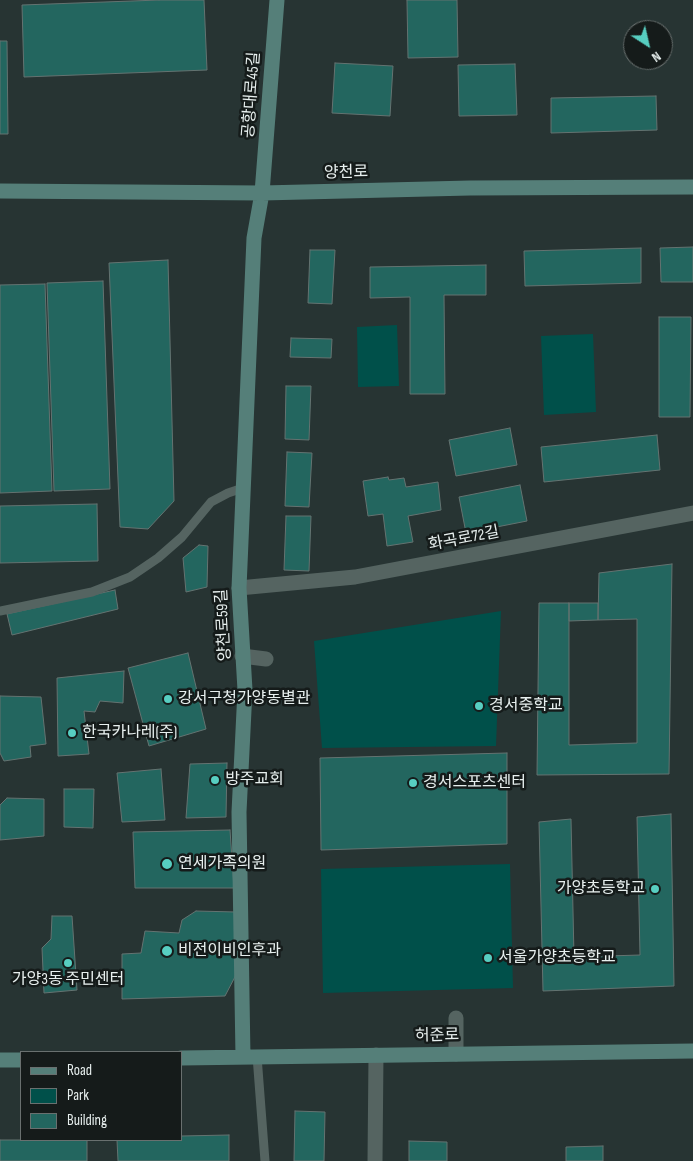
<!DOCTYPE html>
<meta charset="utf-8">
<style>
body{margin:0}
#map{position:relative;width:693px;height:1161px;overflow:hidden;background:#273433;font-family:"Sofia Sans Condensed",sans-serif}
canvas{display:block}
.legend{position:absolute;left:20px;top:1051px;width:162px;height:90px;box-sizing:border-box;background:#151b1a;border:1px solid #69706f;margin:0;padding:6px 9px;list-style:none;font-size:15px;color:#e7efee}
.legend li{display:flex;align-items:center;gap:10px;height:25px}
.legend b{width:25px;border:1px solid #69706f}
.north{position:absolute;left:623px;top:20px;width:50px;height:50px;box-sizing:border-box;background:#151b1a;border:1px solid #69706f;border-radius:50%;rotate:145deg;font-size:14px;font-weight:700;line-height:20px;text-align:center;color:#e7efee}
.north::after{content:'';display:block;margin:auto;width:18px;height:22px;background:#57cec1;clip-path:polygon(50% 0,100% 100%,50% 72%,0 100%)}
</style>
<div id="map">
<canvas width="693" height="1161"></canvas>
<ul class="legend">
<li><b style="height:6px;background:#557f79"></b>Road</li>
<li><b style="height:14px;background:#00504a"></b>Park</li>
<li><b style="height:14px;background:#23665f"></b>Building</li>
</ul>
<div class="north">N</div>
</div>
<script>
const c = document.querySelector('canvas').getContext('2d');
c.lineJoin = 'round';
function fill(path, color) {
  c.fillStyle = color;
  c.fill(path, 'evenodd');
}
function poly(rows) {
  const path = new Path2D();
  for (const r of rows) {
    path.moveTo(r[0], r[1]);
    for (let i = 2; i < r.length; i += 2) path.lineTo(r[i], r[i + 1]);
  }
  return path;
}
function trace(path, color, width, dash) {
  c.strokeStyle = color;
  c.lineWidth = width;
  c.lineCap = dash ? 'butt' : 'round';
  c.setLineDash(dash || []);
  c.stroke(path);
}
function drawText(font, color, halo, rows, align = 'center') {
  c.font = font + ' "Sofia Sans Condensed","Noto Sans KR",sans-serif';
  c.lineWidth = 5;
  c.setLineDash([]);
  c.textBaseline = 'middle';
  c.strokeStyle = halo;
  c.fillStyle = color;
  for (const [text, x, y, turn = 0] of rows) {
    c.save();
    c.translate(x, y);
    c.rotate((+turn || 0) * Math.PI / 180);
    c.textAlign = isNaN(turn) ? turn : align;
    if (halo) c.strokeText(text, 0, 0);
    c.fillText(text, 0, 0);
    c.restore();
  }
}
fill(poly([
 [397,325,399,386,358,387,357,327],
 [593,334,596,412,544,415,541,336],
 [501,611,496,746,322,748,314,641],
 [510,864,513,988,323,993,321,869]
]), '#00504a');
const building = poly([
 [159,0,204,0,207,70,24,77,22,5,159,0],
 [407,0,457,0,458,57,408,58,407,0],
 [0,41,7,41,8,134,0,134,0,41],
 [335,63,393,66,390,116,332,113,335,63],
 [515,64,517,115,459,116,458,65,515,64],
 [656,96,657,130,551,133,551,98,656,96],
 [693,247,693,282,661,282,660,248,693,247],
 [641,248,641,283,525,286,524,251,641,248],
 [310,250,335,250,332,304,308,303,310,250],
 [168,260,174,501,148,529,120,527,109,263,168,260],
 [486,265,486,295,444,295,445,394,410,394,410,297,370,298,370,267,486,265],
 [103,281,110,489,54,491,47,283,103,281],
 [45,284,52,491,0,493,0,285,45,284],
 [659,317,691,317,690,417,659,417,659,317],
 [291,338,332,339,331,358,290,357,291,338],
 [286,386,311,386,309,440,285,439,286,386],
 [510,428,517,465,456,476,449,440,510,428],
 [657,435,660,470,544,482,541,447,657,435],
 [287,452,312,453,309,507,285,506,287,452],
 [388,477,389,480,404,478,406,487,438,482,441,510,408,516,413,542,387,546,383,514,368,516,363,481,388,477],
 [520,485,527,521,466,533,459,497,520,485],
 [97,504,98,561,0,563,0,506,97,504],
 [286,516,311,516,309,571,284,570,286,516],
 [199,545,208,546,207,587,186,592,183,558,199,545],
 [672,564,669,774,537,775,539,603,569,603,569,745,637,743,637,619,598,620,599,573,672,564],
 [115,590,118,609,12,635,7,614,115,590],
 [569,603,598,603,598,620,569,621,569,603],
 [188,653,206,729,149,746,128,668,188,653],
 [124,671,123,703,100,701,95,712,84,711,89,754,58,756,57,678,124,671],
 [0,696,41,697,46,744,30,746,31,757,4,761,0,753,0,696],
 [507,753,507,844,321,850,320,758,507,753],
 [227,763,226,817,186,818,190,764,227,763],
 [161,769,165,820,122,822,117,773,161,769],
 [64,789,94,789,93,828,64,827,64,789],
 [7,798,44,799,44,836,0,840,0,805,7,798],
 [671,814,674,986,543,991,539,822,571,819,574,957,640,955,637,817,671,814],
 [230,830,234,888,135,888,133,832,230,830],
 [196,911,236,912,237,973,225,996,122,999,122,954,141,953,145,931,179,933,182,920,196,911],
 [52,916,72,916,77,990,44,993,42,948,51,939,52,916],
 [295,1111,325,1112,324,1161,294,1161,295,1111],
 [229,1135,229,1161,118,1161,117,1140,181,1140,181,1136,229,1135],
 [0,1140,87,1140,87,1161,0,1161,0,1140],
 [409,1141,447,1142,447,1161,409,1161,409,1141],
 [603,1146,603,1161,566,1161,566,1147,603,1146]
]);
fill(building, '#23665f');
trace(building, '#647371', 1);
trace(poly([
 [0,611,92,592,130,577,158,558,182,537,211,502,228,493,243,488],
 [257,1056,265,1161]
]), '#556461', 9);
trace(poly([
 [239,588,355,577,693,513],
 [242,656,266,659],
 [456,1018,456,1054],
 [375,1161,376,1055]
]), '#556461', 15);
trace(poly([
 [0,191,262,193,470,188,693,187],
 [243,1057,239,812,245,690,239,588,254,238,262,193,277,0],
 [181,1058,693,1051],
 [0,1060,21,1060]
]), '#557f79', 15);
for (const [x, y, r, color] of [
 [168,699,5,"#57cec1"],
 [479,706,5,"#57cec1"],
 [72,733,5,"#57cec1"],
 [215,780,5,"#57cec1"],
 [413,783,5,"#57cec1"],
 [167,864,6,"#57cec1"],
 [655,889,5,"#57cec1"],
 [167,951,6,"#57cec1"],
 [488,958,5,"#57cec1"],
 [68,963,5,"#57cec1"]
]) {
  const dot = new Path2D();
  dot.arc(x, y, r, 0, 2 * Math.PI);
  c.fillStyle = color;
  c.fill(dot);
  trace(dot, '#151b1a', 2);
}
drawText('16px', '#e7efee', '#151b1a', [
 ["공항대로45길",252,95,-86],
 ["양천로",346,173,-1],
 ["화곡로72길",464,539,-11],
 ["양천로59길",224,625,-93],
 ["허준로",437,1036,-1]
]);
drawText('16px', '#e7efee', '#151b1a', [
 ["강서구청가양동별관",178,699],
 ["경서중학교",489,706],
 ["한국카나레(주)",82,733],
 ["방주교회",225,780],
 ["경서스포츠센터",423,783],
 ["연세가족의원",178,864],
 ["가양초등학교",645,889,"right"],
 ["비전이비인후과",178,951],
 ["서울가양초등학교",498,958],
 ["가양3동 주민센터",68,980,"center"]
], 'left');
</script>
